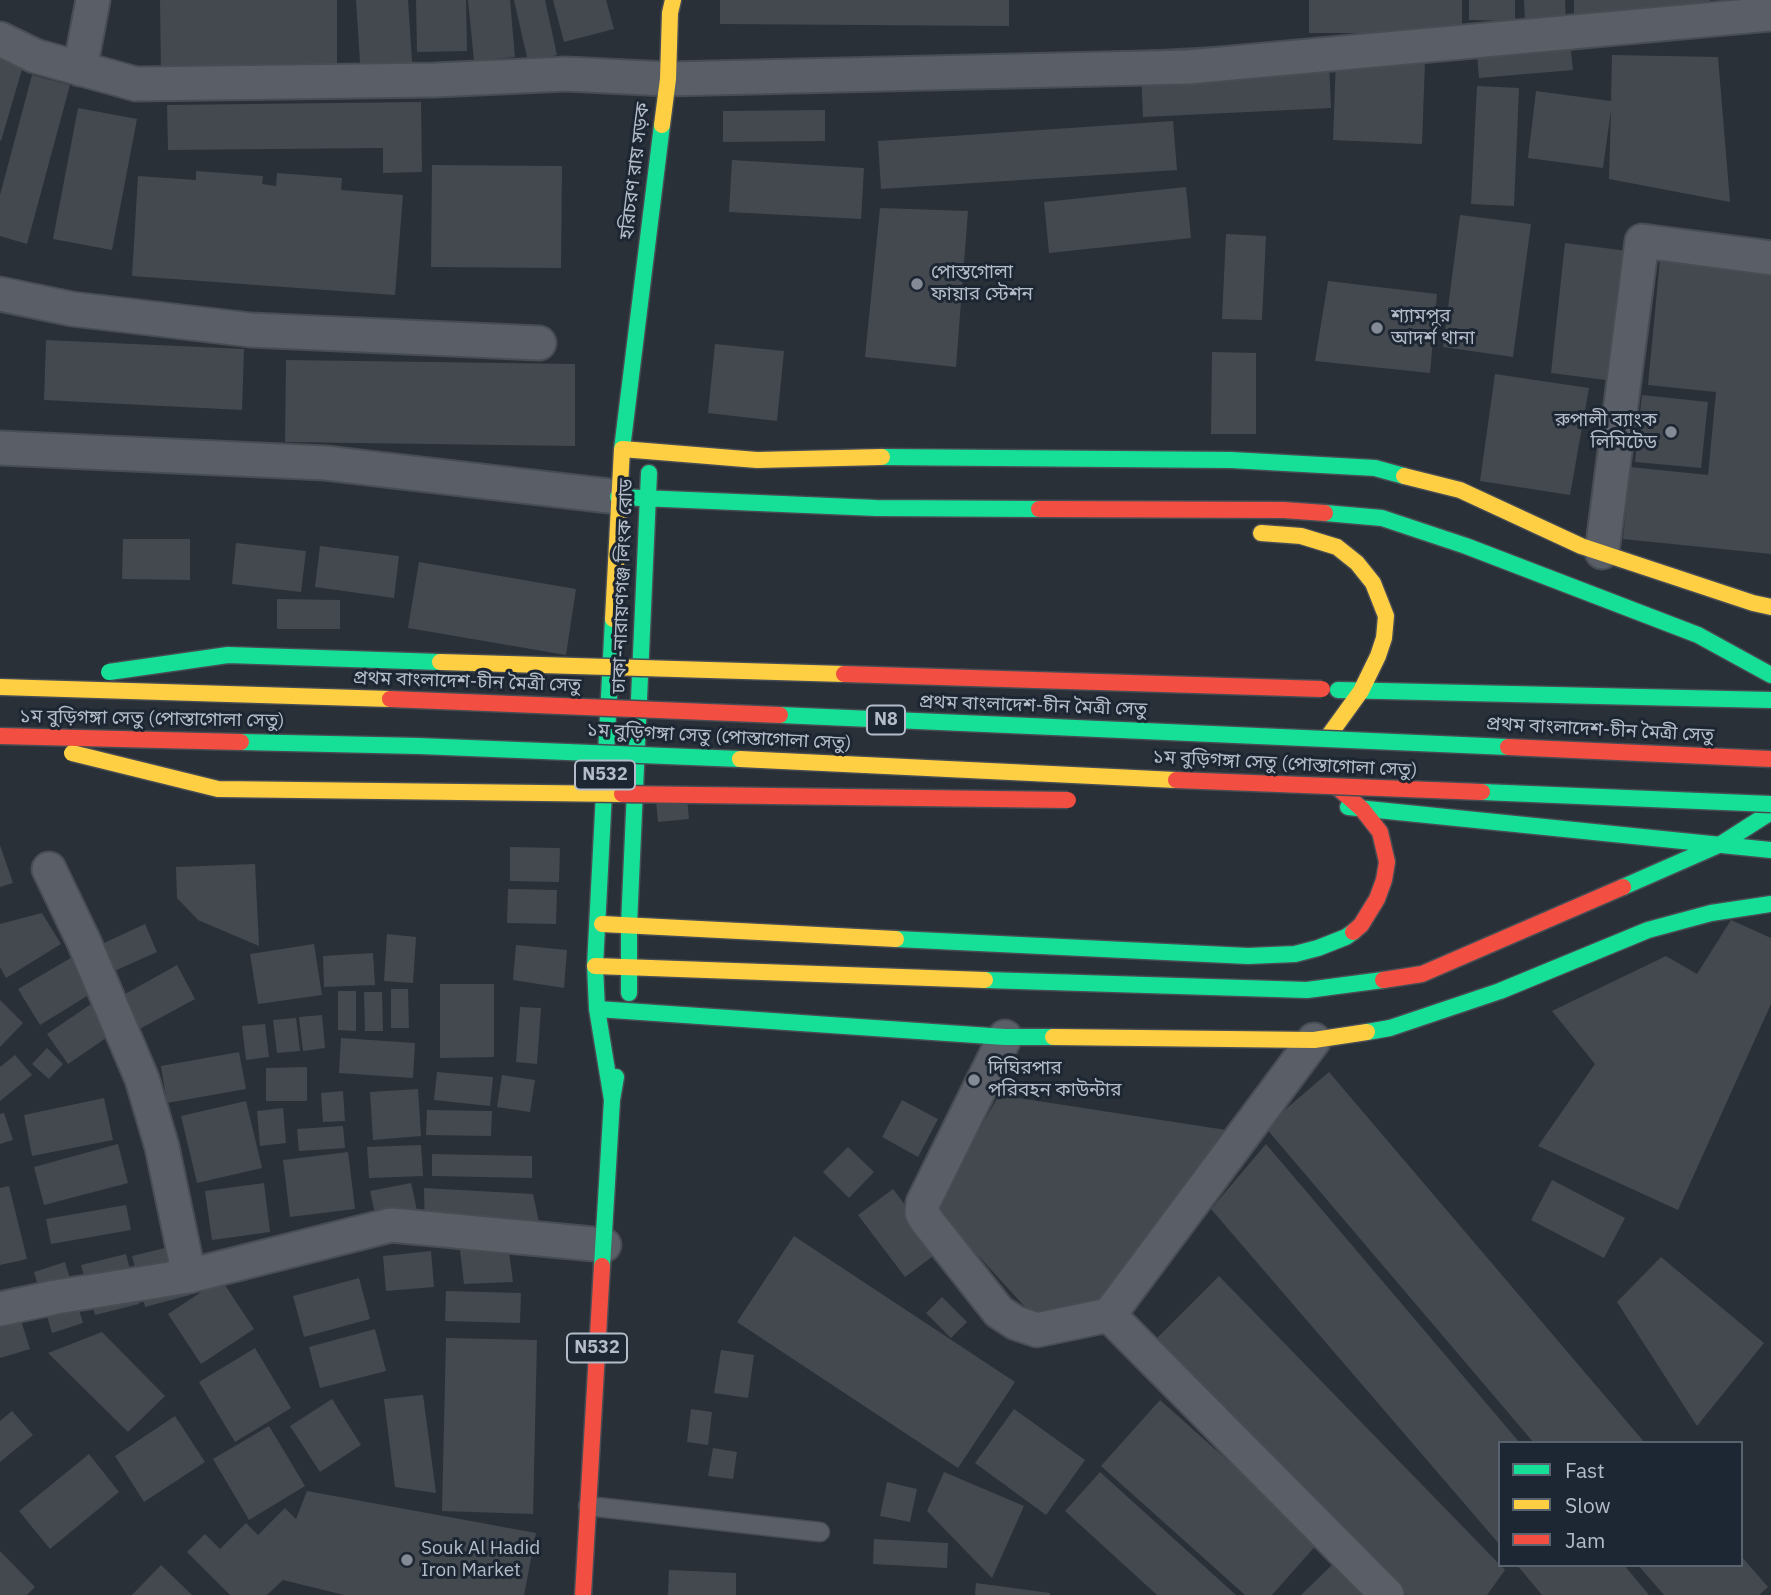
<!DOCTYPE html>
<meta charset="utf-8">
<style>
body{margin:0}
#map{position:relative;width:1771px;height:1595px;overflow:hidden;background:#2a3038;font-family:"IBM Plex Sans",sans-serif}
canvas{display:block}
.legend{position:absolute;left:1498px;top:1441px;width:245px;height:126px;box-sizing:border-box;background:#1d2633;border:2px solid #59626f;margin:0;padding:9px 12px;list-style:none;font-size:21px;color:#b4bcc9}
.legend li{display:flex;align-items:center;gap:14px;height:35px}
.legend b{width:35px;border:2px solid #59626f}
</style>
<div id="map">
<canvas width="1771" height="1595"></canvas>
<ul class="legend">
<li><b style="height:9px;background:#16e098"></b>Fast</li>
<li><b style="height:9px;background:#ffcf43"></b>Slow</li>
<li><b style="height:9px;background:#f24e42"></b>Jam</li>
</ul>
</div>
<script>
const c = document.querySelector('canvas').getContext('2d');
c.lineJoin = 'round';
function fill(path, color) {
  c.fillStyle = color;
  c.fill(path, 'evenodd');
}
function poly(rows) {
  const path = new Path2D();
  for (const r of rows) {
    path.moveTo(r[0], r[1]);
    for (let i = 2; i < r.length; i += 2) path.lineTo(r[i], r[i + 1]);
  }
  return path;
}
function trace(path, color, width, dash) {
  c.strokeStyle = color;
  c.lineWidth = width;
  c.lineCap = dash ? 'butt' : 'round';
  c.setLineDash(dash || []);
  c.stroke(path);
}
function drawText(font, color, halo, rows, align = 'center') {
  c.font = font + ' "IBM Plex Sans","Noto Sans Bengali",sans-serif';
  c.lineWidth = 6;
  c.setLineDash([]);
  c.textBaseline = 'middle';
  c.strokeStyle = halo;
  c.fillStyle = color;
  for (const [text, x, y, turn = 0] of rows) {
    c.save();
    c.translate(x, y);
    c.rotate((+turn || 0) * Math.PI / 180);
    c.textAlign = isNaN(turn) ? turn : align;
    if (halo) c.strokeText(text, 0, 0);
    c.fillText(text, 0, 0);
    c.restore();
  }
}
fill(poly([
 [160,0,337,0,337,76,161,76],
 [356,0,408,0,413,76,361,78],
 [416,0,466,0,467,51,417,52],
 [468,0,510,0,515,57,474,61],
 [514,0,545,0,557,55,528,62],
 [553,0,606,0,614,29,564,42],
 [720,0,1009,0,1009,26,720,24],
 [1309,0,1462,0,1462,33,1309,33],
 [1469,0,1515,0,1515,21,1469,20],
 [1524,0,1565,0,1566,21,1525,21],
 [1574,0,1710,0,1710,15,1574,18],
 [1569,33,1573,70,1479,78,1476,41],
 [1328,40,1331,108,1143,117,1140,50],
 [1612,55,1718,57,1730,202,1609,179,1611,110,1603,168,1528,158,1536,91,1611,101],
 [1336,57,1425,62,1422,144,1333,140],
 [0,59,23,66,1,141,0,140],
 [32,75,70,85,27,244,0,236,0,195],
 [1477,86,1519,88,1514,206,1471,204],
 [421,102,422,172,383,173,383,148,168,150,167,105],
 [78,108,137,119,112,250,53,239],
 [825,110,825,141,723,142,723,111],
 [1173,121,1177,170,881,189,878,141],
 [732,160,864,168,861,219,729,212],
 [432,165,562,166,561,268,431,267],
 [196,171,263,176,262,184,276,186,277,173,342,178,341,190,403,195,395,295,132,276,138,176,196,180],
 [1186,187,1191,238,1049,253,1044,202],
 [880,208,968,211,956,367,865,357],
 [1460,215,1531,224,1513,357,1443,347],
 [1226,234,1266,236,1262,320,1222,319],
 [1565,243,1628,251,1613,381,1551,373],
 [1660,259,1771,270,1771,554,1623,539,1630,467,1708,475,1716,392,1648,385],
 [1328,281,1437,294,1430,373,1315,361],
 [46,340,244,349,242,410,44,400],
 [715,344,784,351,777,421,708,413],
 [1212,352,1256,353,1256,434,1211,434],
 [286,360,575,364,575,446,285,442],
 [1495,374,1589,388,1570,495,1480,481],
 [1642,395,1708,402,1701,468,1635,462],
 [123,539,190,539,190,580,122,579],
 [236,543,306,551,301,592,232,584],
 [320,546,399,556,394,598,315,587],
 [419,562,576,589,566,655,408,628],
 [277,599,340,600,340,629,277,629],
 [686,787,689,819,658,822,655,790],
 [0,845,13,883,0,887],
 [510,847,560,848,559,882,510,881],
 [255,864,259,946,198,920,177,898,176,867],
 [508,889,557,890,556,924,507,923],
 [42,913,61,944,6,978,0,967,0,924],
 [1731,920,1771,938,1771,1004,1678,1210,1538,1146,1595,1064,1552,1011,1666,956,1697,974],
 [145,924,157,952,103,976,91,949],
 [387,934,416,937,413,983,384,981],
 [314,944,322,995,258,1004,250,954],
 [516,945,567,950,564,988,513,980],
 [79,953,100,988,40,1025,18,989],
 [373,953,375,985,324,987,323,956],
 [177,965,195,999,136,1031,118,998],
 [440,984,494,984,494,1057,440,1058],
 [391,989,408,989,409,1028,391,1028],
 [338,991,356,991,356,1031,338,1030],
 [364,992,382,992,383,1031,365,1031],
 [0,1000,23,1023,0,1047],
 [97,1000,118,1030,68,1064,47,1034],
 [520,1007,541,1008,537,1064,516,1062],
 [322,1015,325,1048,303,1051,299,1017],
 [296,1018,300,1051,277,1053,273,1020],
 [265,1024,269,1057,246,1060,242,1026],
 [341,1038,415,1043,413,1078,339,1073],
 [47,1048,63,1064,49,1079,32,1064],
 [239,1052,246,1089,167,1103,161,1066],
 [15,1055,32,1075,0,1101,0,1067],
 [307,1067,307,1101,266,1101,266,1068],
 [437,1072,493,1077,490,1106,434,1100],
 [1329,1072,1645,1443,1534,1443,1265,1127],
 [502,1075,535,1080,530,1112,497,1107],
 [418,1089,421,1136,373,1140,370,1092],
 [343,1091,345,1121,323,1122,321,1093],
 [999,1095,1239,1132,1107,1300,1034,1317,935,1208],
 [104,1098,113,1140,32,1156,24,1115],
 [902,1100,938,1119,918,1157,882,1137],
 [246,1101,262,1168,197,1183,181,1116],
 [283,1108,286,1143,260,1146,257,1111],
 [427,1110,492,1111,491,1136,426,1135],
 [4,1113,13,1140,0,1144,0,1114],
 [343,1126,345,1148,299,1151,297,1129],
 [118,1144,128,1183,44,1205,34,1167],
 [1266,1144,1520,1443,1500,1443,1500,1545,1211,1209],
 [421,1145,423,1176,369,1178,367,1147],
 [848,1147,874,1172,849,1198,823,1172],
 [348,1152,355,1209,290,1217,283,1160],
 [432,1154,532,1156,532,1178,432,1176],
 [1552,1180,1625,1218,1604,1258,1531,1220],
 [264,1183,270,1232,212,1240,205,1191],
 [411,1183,418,1215,377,1223,370,1191],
 [9,1186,27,1259,0,1265,0,1188],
 [424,1188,533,1194,541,1232,425,1235],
 [893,1189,940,1251,905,1277,858,1215],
 [126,1205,131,1230,51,1244,46,1219],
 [794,1236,1015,1382,958,1468,737,1322],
 [177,1245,190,1295,145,1307,132,1256],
 [508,1245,513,1282,464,1284,460,1250],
 [431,1251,434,1287,386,1291,383,1256],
 [126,1254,139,1304,95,1315,81,1265],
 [1661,1257,1764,1343,1697,1426,1617,1302],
 [65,1262,83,1323,52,1333,34,1272],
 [1219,1276,1505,1570,1487,1595,1407,1595,1152,1343],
 [359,1278,370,1319,304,1337,293,1296],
 [221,1279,254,1329,201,1364,168,1314],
 [446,1291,521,1293,520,1323,445,1321],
 [942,1297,967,1322,951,1338,926,1313],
 [19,1314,30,1349,0,1358,0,1320],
 [375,1329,386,1371,320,1388,309,1347],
 [102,1332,165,1396,128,1432,48,1353],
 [446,1338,537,1340,533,1514,442,1511],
 [255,1348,291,1408,235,1442,199,1382],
 [721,1350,754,1355,748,1398,714,1393],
 [423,1395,436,1493,395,1487,384,1399],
 [332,1399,361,1445,320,1472,290,1426],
 [1160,1400,1319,1542,1272,1595,1245,1595,1101,1466],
 [691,1409,712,1412,708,1445,687,1442],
 [1014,1409,1085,1460,1046,1515,975,1463],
 [12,1411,33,1435,0,1462,0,1421],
 [175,1416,205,1462,144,1502,115,1456],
 [269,1426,305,1486,249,1520,213,1459],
 [713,1448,737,1452,733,1479,708,1476],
 [89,1454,119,1492,50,1549,19,1511],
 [944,1472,1024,1506,992,1578,927,1511],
 [1100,1472,1236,1595,1157,1595,1065,1511],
 [887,1482,917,1489,910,1522,880,1516],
 [307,1491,536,1533,524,1595,344,1595,283,1580,267,1595,230,1595,187,1552,205,1534,220,1549,246,1523,258,1535,285,1508,296,1519],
 [874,1539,948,1543,947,1568,873,1564],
 [0,1551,35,1587,27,1595,0,1595],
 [1741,1556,1768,1587,1759,1595,1664,1595,1638,1565,1741,1565],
 [1335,1562,1368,1595,1301,1595],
 [161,1565,192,1595,132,1595],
 [1517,1565,1624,1565,1649,1595,1542,1595],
 [669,1570,736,1573,736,1595,668,1595],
 [976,1583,1050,1593,1050,1595,975,1595]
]), '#444950');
const lane = poly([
 [588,1506,820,1532]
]);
const street = poly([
 [0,39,35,56,136,84,435,80,566,74,668,79,1188,67,1771,14],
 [80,69,93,0],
 [0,294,72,309,251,330,539,343],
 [0,448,325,463,618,497],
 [1602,552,1642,241,1771,258],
 [49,869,84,942,142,1079,162,1147,189,1276],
 [1005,1037,923,1203,922,1213,927,1221,999,1312,1016,1323,1037,1330,1109,1315],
 [1314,1040,1109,1315,1387,1595],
 [0,1309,56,1297,189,1276,391,1225,604,1245]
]);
const fast = poly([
 [622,449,662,125],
 [882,457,1231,460,1375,468,1404,476],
 [618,497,876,508,1039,509],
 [1325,513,1382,518,1466,546,1698,635,1771,675],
 [1338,690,1771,700],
 [1348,807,1771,850],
 [1623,887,1721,844,1771,812],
 [896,939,1248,956,1295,954,1318,948,1346,937,1353,932],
 [985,980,1307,990,1383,980],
 [629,993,629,925,649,473],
 [597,1009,1005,1037,1053,1037],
 [1367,1032,1390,1028,1500,991,1648,930,1711,913,1771,904],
 [612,1100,597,1009,595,966,613,619],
 [602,1266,612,1100,616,1077]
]);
const slow = poly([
 [662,125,668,79,670,13,673,0],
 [1404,476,1460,490,1581,546,1753,603,1771,607],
 [1261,533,1301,536,1337,547,1357,563,1373,583,1386,616,1384,638,1378,656,1361,691,1327,738],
 [613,619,622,449,757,460,882,457],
 [602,924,896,939],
 [595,966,985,980],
 [1053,1037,1314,1040,1367,1032]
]);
const jam = poly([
 [1039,509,1283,510,1325,513],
 [1337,787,1362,809,1380,832,1387,862,1384,880,1377,899,1361,925,1353,932],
 [1383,980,1422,974,1623,887],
 [583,1595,602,1266]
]);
trace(lane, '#484c53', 21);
trace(street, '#484c53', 37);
trace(fast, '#484c53', 19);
trace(slow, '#484c53', 19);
trace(jam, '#484c53', 19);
trace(lane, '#5a5e66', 18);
trace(street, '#5a5e66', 33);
trace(fast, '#16e098', 16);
trace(slow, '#ffcf43', 16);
trace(jam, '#f24e42', 16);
const fastBridge = poly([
 [109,672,228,655,440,662],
 [780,715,1508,747],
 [241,742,419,746,740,759],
 [1482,792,1771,804]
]);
const slowBridge = poly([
 [440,662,844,674],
 [0,687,390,699],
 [72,753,218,789,622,794],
 [740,759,1176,780]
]);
const jamBridge = poly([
 [844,674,1322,689],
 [390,699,780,715],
 [0,736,241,742],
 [1508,747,1771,759],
 [1176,780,1482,792],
 [622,794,1068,800]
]);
trace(fastBridge, '#474c53', 19, []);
trace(slowBridge, '#474c53', 19, []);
trace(jamBridge, '#474c53', 19, []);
trace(fastBridge, '#16e098', 16);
trace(slowBridge, '#ffcf43', 16);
trace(jamBridge, '#f24e42', 16);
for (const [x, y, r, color] of [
 [917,284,7,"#848b96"],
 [1377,328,7,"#848b96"],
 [1671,432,7,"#848b96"],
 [974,1080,7,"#848b96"],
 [407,1560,7,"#848b96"]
]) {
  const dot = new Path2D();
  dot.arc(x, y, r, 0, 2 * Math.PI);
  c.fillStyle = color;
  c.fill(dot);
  trace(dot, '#1d2633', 2.5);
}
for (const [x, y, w] of [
 [886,720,38],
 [605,775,60],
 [597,1348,60]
]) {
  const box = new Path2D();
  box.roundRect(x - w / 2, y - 14.5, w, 29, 5);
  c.fillStyle = '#1d2633';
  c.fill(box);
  trace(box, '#b4bcc9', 2);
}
drawText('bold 18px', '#b4bcc9', null, [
 ["N8",886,720],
 ["N532",605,775],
 ["N532",597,1348]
]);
drawText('19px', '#b4bcc9', '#1d2633', [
 ["হরিচরণ রায় সড়ক",635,171,-83],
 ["ঢাকা-নারায়ণগঞ্জ লিংক রোড",623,586,-88],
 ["প্রথম বাংলাদেশ-চীন মৈত্রী সেতু",467,682,2],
 ["প্রথম বাংলাদেশ-চীন মৈত্রী সেতু",1033,706,2],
 ["১ম বুড়িগঙ্গা সেতু (পোস্তাগোলা সেতু)",152,719,1],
 ["প্রথম বাংলাদেশ-চীন মৈত্রী সেতু",1600,730,3],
 ["১ম বুড়িগঙ্গা সেতু (পোস্তাগোলা সেতু)",719,737,3],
 ["১ম বুড়িগঙ্গা সেতু (পোস্তাগোলা সেতু)",1285,764,3]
]);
drawText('19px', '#b4bcc9', '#1d2633', [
 ["পোস্তগোলা",931,273],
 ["ফায়ার স্টেশন",931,295],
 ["শ্যামপুর",1391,317],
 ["আদর্শ থানা",1391,339],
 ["রুপালী ব্যাংক",1657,421,"right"],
 ["লিমিটেড",1657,443,"right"],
 ["দিঘিরপার",988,1069],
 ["পরিবহন কাউন্টার",988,1091],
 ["Souk Al Hadid",421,1549],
 ["Iron Market",421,1571]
], 'left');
</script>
